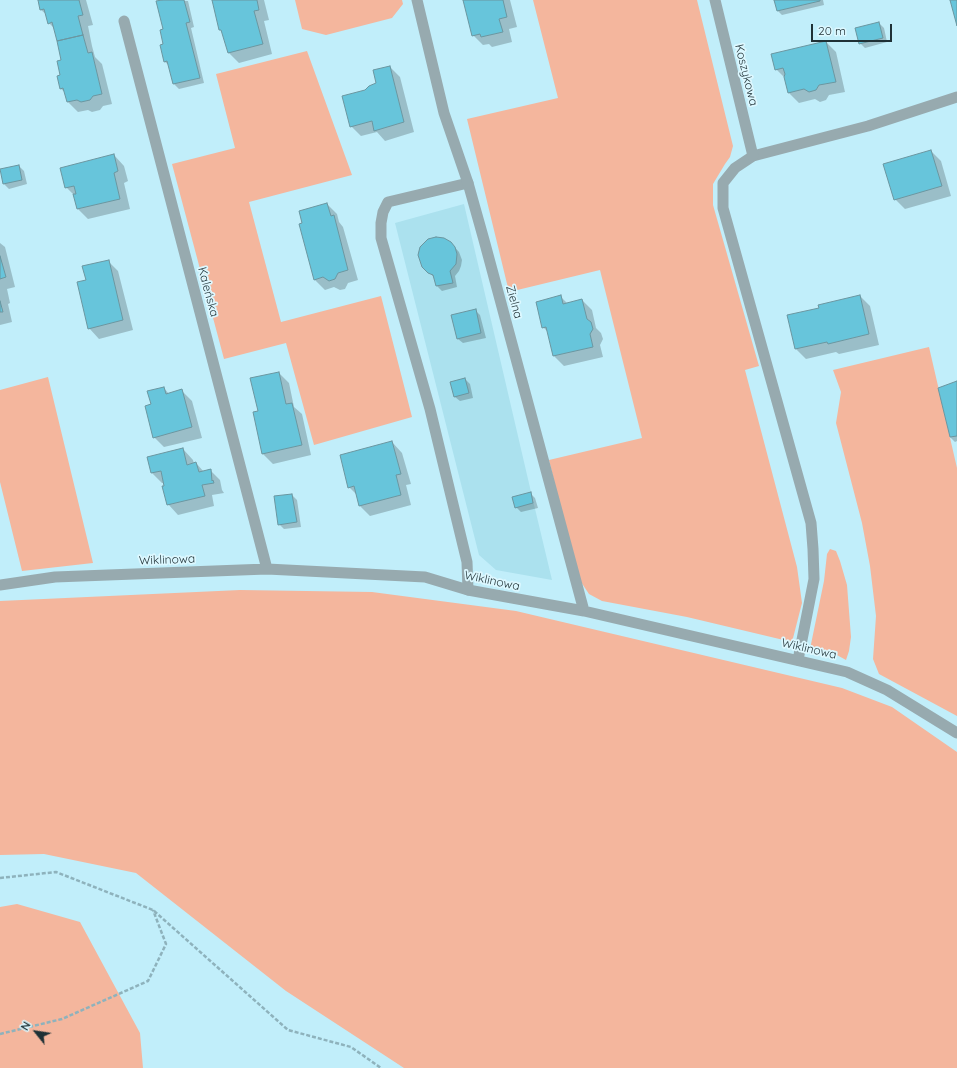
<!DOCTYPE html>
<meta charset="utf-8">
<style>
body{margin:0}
#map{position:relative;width:957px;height:1068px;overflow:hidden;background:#c1eefa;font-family:Quicksand,sans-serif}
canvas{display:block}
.north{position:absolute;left:16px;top:1012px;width:40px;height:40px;-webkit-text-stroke:3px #ddf8ff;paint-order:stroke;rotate:300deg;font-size:11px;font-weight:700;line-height:16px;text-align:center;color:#1f3136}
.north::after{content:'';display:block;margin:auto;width:14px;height:18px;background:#1f3136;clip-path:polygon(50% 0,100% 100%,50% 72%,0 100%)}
.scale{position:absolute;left:811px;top:24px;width:81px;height:18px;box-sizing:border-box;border:2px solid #1f3136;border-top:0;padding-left:5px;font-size:12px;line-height:14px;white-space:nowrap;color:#1f3136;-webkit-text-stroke:3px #ddf8ff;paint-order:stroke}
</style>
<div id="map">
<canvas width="957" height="1068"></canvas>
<div class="north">N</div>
<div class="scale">20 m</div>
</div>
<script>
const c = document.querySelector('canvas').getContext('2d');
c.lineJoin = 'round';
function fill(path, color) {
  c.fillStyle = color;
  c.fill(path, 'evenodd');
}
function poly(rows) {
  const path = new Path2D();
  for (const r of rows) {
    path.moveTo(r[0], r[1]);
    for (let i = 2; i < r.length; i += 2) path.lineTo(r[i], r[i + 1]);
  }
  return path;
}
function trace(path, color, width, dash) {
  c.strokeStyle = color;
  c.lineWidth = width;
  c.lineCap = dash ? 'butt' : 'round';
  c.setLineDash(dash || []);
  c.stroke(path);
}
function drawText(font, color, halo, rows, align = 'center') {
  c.font = font + ' Quicksand,sans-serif';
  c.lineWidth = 3.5;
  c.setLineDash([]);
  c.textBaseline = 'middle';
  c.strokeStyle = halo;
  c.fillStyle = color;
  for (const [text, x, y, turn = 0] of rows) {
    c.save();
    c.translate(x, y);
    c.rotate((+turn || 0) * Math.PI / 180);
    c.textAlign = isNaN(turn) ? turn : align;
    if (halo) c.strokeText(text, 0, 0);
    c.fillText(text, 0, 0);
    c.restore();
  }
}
fill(poly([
 [464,204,531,492,552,580,496,570,479,555,395,223]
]), '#abe1ee');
fill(poly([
 [295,0,402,0,403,4,392,18,326,35,302,29],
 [533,0,697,0,733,146,730,157,725,164,713,184,713,205,759,366,745,370,797,567,802,603,792,642,687,617,602,601,589,594,577,576,549,460,642,438,600,270,509,292,467,119,558,98],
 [307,51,352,175,249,202,281,322,381,296,412,417,314,445,286,343,224,359,172,164,235,148,216,74],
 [929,347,957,468,957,716,879,674,873,659,876,616,870,566,862,523,836,423,841,392,833,370],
 [48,377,93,563,22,571,0,482,0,390],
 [830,549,836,551,840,561,847,585,851,637,849,651,846,660,835,654,810,649,824,581,827,554],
 [240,590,372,592,516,611,842,688,892,707,957,752,957,1068,404,1068,286,991,136,873,44,854,0,855,0,601],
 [17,904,80,922,140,1033,143,1068,0,1068,0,907]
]), '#f4b69d');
fill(poly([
 [39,0,86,0,93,25,88,26,92,46,95,57,102,64,112,104,103,106,100,110,92,112,88,110,78,112,68,102,66,93,61,89,63,60,55,29,49,23,47,15,41,10],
 [166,0,188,1,194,27,191,28,204,83,179,89,174,84,170,66,165,62,161,45,164,44],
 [213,0,264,0,269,20,264,21,272,54,239,63,228,52,223,32,220,29],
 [464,0,510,0,517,27,509,29,512,42,492,47,489,44,483,45,473,35],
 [775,0,823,0,824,5,782,15,777,10],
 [879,23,884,28,887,42,865,48,860,43],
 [826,42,836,52,845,92,829,95,826,100,820,102,815,99,799,103,789,93,785,78,776,69],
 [390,67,400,77,414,132,385,141,377,132,361,136,351,126,377,83],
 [931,151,941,161,951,196,905,209,895,199],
 [114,155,124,166,128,181,124,183,130,209,88,219,78,209,75,196,66,187],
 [19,166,24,171,27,184,9,189,4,184],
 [327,204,337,214,339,222,343,227,358,280,348,283,345,289,340,290,334,287,325,290,314,279],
 [450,242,459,252,462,260,461,266,459,271,455,276,457,287,442,291,437,286,434,277,423,266],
 [0,243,5,247,15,287,7,289,10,303,8,304,12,322,0,325],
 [108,261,118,271,133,330,99,339,89,328,87,281],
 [860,296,870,306,879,345,839,354,836,352,806,359,796,349,820,308],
 [561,297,568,304,582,300,592,310,596,328,601,333,603,339,600,345,603,357,564,366,554,356,548,332,543,327],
 [475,310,480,315,486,338,463,343,458,339],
 [279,373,289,383,294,407,302,414,311,455,273,464,263,454,254,413,259,412],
 [465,379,470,384,473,398,460,401,455,397],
 [957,382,957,441,955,442,950,437,939,388],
 [164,388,169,394,182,391,192,401,202,438,164,447,154,437,152,404],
 [392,442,402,453,411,484,406,485,411,505,370,516,360,506,357,495,349,487],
 [183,449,193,460,194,464,196,463,204,472,210,470,220,480,222,490,224,493,212,495,214,506,178,515,168,504,165,483,162,483,152,473,148,458],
 [530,493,535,498,538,508,521,512,516,507],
 [292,495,297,500,301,527,284,529,279,524]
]), '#0003');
const building = poly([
 [38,0,79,0,83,15,78,16,83,35,57,41,52,22,48,24,44,9,40,10,38,0],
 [162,0,184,0,190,22,186,23,200,78,173,84,167,61,164,62,160,45,163,44,160,30,163,29,156,1,162,0],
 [212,0,257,0,259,10,254,11,263,44,228,53,221,30,219,30,212,0],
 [463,0,503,0,507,17,499,19,503,32,481,37,480,34,472,36,463,0],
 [774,0,820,0,820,1,777,11,774,0],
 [950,0,957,0,957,26,950,0],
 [879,22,883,38,859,44,855,28,879,22],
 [83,35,88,53,92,52,102,94,93,96,90,100,81,102,77,100,67,102,63,88,60,89,57,76,60,75,57,61,61,60,57,41,83,35],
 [826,41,836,82,819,85,816,90,809,92,804,89,788,93,784,77,785,74,783,68,775,70,771,54,826,41],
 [390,66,404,122,374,131,372,121,350,127,342,96,365,90,369,86,376,83,373,70,390,66],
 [931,150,942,186,894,200,883,164,931,150],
 [114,154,118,171,114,173,120,199,77,209,73,194,76,194,74,186,65,188,60,168,114,154],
 [19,165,22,180,3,184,0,169,19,165],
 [327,203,331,216,334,215,348,270,338,273,335,279,329,281,323,277,314,280,299,224,302,223,299,211,327,203],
 [436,237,444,238,451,242,455,247,457,254,456,264,450,271,453,283,436,286,433,275,428,273,422,267,418,255,420,247,428,239,436,237],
 [0,256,6,277,0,279,0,256],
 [109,260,123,320,88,329,77,282,86,280,82,266,109,260],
 [561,295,563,304,582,299,587,319,591,322,593,329,590,334,593,347,553,356,546,327,542,328,536,302,561,295],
 [860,295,869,334,828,344,827,342,795,349,787,315,819,308,818,305,860,295],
 [0,301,3,312,0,312,0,301],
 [476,309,481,333,457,339,451,315,476,309],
 [279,372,286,404,292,403,302,445,262,454,253,412,258,411,250,378,279,372],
 [465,378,469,393,454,397,450,382,465,378],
 [957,381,957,436,950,437,938,388,957,381],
 [164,387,166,394,182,389,192,427,153,438,145,406,151,404,147,391,164,387],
 [392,441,401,474,396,475,401,495,359,506,354,486,348,488,340,455,392,441],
 [183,448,187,465,196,462,199,472,211,469,212,481,213,480,214,483,202,485,205,496,167,505,162,486,164,486,161,471,151,473,147,457,183,448],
 [531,492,533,503,515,508,512,497,531,492],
 [292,494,297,522,278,525,274,496,292,494]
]);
fill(building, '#67c5db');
trace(building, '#6b96a0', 1);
trace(poly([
 [0,878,56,872,153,910,288,1030,351,1047,381,1068],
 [0,1034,62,1019,148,981,166,944,153,910]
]), '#8eb2bc', 2.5, [4, 2]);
trace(poly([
 [468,590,467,562,430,409,381,238,381,223,383,212,388,202,468,183],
 [798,660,814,579,813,549,811,523,723,208,723,183,735,168,753,156,868,126,957,97]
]), '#97aaaf', 11);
trace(poly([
 [417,0,444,113,468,183,484,240,584,611],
 [715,0,753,156],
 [124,21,267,569],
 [0,585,55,577,267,569,425,577,468,590,584,611,847,672,887,690,957,733]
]), '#97aaaf', 11);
drawText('12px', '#1f3136', '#ddf8ff', [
 ["Koszykowa",746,75,76],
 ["Kaleńska",208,292,75],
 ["Zielna",514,302,75],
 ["Wiklinowa",167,560,-2],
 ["Wiklinowa",492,581,12],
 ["Wiklinowa",809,649,13]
]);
</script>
